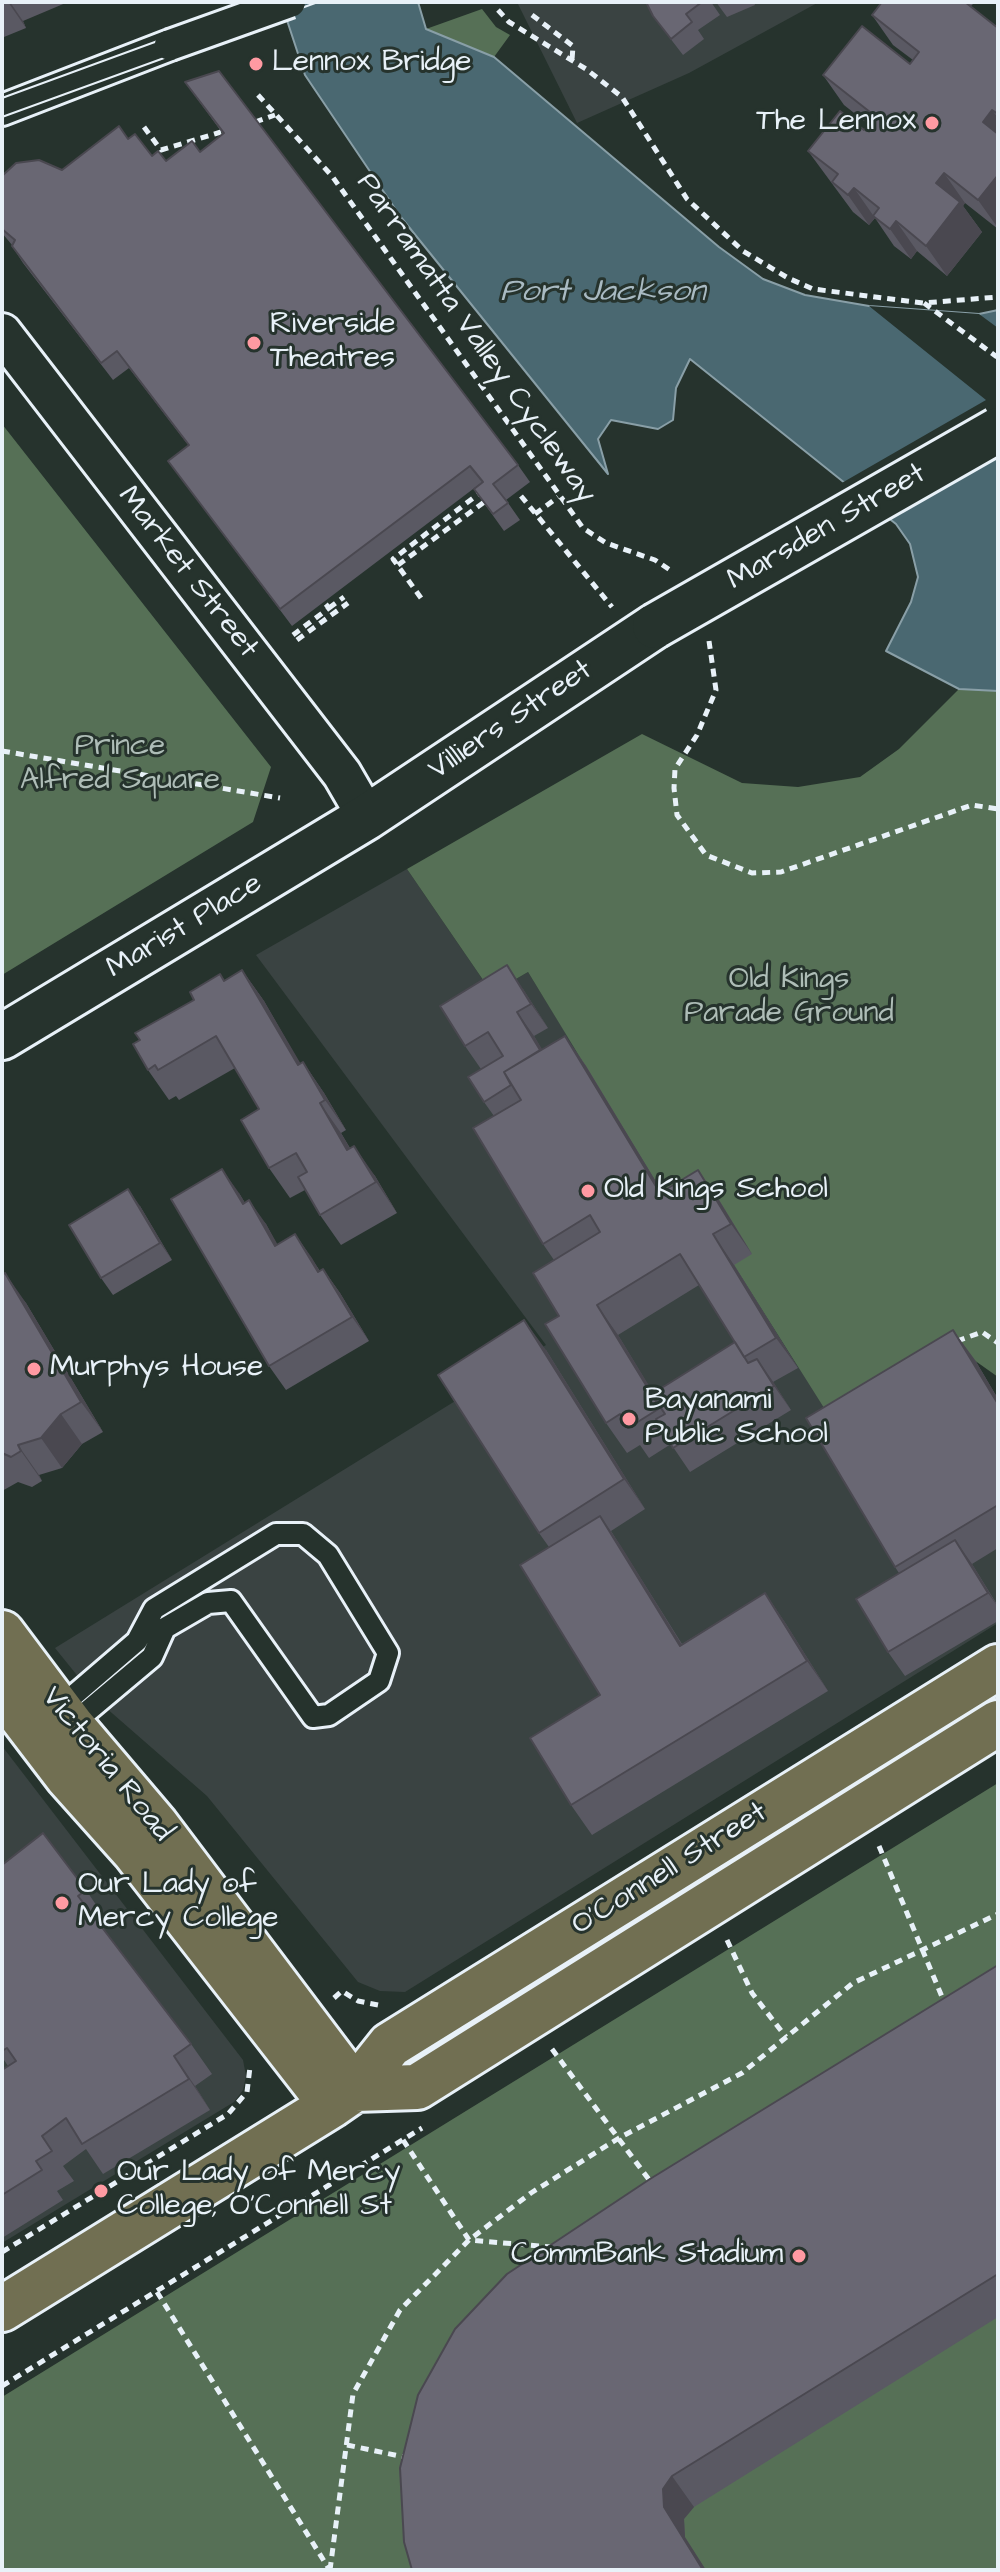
<!DOCTYPE html>
<style>
body{margin:0}
#map{position:relative;width:1000px;height:2572px;overflow:hidden;background:#26332d;font-family:"Architects Daughter",sans-serif}
canvas{display:block}
.frame{position:absolute;inset:0;border:4px solid #e8f1f8;pointer-events:none}
</style>
<div id="map">
<canvas width="1000" height="2572"></canvas>
<div class="frame"></div>
</div>
<script>
const c = document.querySelector('canvas').getContext('2d');
c.lineJoin = 'round';
function fill(path, color) {
  c.fillStyle = color;
  c.fill(path, 'evenodd');
}
function poly(rows) {
  const path = new Path2D();
  for (const r of rows) {
    path.moveTo(r[0], r[1]);
    for (let i = 2; i < r.length; i += 2) path.lineTo(r[i], r[i + 1]);
  }
  return path;
}
function trace(path, color, width, dash) {
  c.strokeStyle = color;
  c.lineWidth = width;
  c.lineCap = dash ? 'butt' : 'round';
  c.setLineDash(dash || []);
  c.stroke(path);
}
function drawText(font, color, halo, rows, align = 'center') {
  c.font = font + ' "Architects Daughter",sans-serif';
  c.lineWidth = 6;
  c.setLineDash([]);
  c.textBaseline = 'middle';
  c.strokeStyle = halo;
  c.fillStyle = color;
  for (const [text, x, y, turn = 0] of rows) {
    c.save();
    c.translate(x, y);
    c.rotate((+turn || 0) * Math.PI / 180);
    c.textAlign = isNaN(turn) ? turn : align;
    if (halo) c.strokeText(text, 0, 0);
    c.fillText(text, 0, 0);
    c.restore();
  }
}
fill(poly([
 [517,2,819,2,689,73,577,123],
 [407,869,492,993,528,972,586,1066,975,1360,998,1399,998,1623,405,1992,380,1991,358,1982,207,1796,97,1700,55,1648,546,1345,256,955],
 [2,1746,243,2060,246,2076,243,2090,234,2102,2,2243]
]), '#3a4342');
fill(poly([
 [482,9,496,27,510,35,494,57,426,29],
 [2,424,271,767,253,822,2,975],
 [959,689,998,691,998,1377,974,1360,843,1438,734,1265,681,1223,528,972,492,993,407,869,642,734,742,783,798,787,860,777,899,749],
 [998,1783,998,2570,2,2570,2,2397]
]), '#567056');
const water = poly([
 [281,2,418,2,426,29,494,57,719,247,763,279,805,295,869,306,979,314,998,310,998,691,959,689,886,651,911,602,918,577,910,544,896,524,690,359,676,388,673,420,658,429,611,420,598,439,608,474,400,216,305,75,281,2]
]);
fill(water, '#4a6871');
trace(water, '#899fa7', 2);
fill(poly([
 [869,306,979,314,998,328,998,457,886,521,840,484,986,400]
]), '#26332d');
const service = poly([
 [59,1708,137,1641,154,1609,276,1534,303,1534,328,1555,388,1653,379,1681,329,1715,313,1717,231,1601,208,1603,165,1628,152,1657,71,1725]
]);
const pedestrian = poly([
 [2,110,170,45]
]);
const minor = poly([
 [2,333,342,774,367,817]
]);
const tertiary = poly([
 [2,1037,367,817,655,626]
]);
const primary = poly([
 [2,1633,71,1725,156,1825,355,2089],
 [2,1691,67,1776,134,1851,323,2094],
 [355,2089,417,2087,998,1723],
 [2,2309,332,2105,355,2089,390,2045,998,1667]
]);
trace(service, '#e8f1f8', 26);
trace(pedestrian, '#e8f1f8', 36);
trace(minor, '#e8f1f8', 44);
trace(tertiary, '#e8f1f8', 50);
trace(primary, '#e8f1f8', 50);
trace(poly([
 [498,10,509,22,586,69,622,97,687,199,743,251,788,278,813,289,923,303,998,297],
 [532,15,573,46,572,60],
 [258,95,332,176,583,528,606,543,655,560,673,572],
 [255,122,275,115],
 [144,127,161,150,221,132],
 [924,303,997,357],
 [521,496,612,607],
 [535,514,558,497],
 [398,565,487,500],
 [421,598,393,559,481,492],
 [329,608,344,597],
 [293,635,329,608,324,602],
 [297,640,348,603],
 [709,641,716,690,697,735,675,769,674,788,677,815,706,855,752,873,781,872,972,805,998,809],
 [2,751,280,798],
 [957,1341,982,1332,998,1343],
 [879,1846,945,2004],
 [727,1940,752,1993,786,2037],
 [334,1998,342,1991,358,2001,378,2005],
 [552,2049,653,2185],
 [403,2140,469,2240,551,2247],
 [2,2252,228,2114,247,2092,250,2067],
 [157,2292,329,2569],
 [2,2386,422,2128],
 [347,2445,409,2458],
 [330,2570,353,2394,400,2310,469,2240,531,2193,619,2138,742,2073,853,1983,998,1914]
]), '#e8f1f8', 5, [8, 6]);
trace(service, '#26332d', 20);
trace(pedestrian, '#26332d', 30);
trace(minor, '#26332d', 38);
trace(tertiary, '#26332d', 44);
trace(primary, '#716f52', 44);
trace(poly([
 [2,98,264,2],
 [2,117,318,2]
]), '#e8f1f8', 2);
const pedestrianBridge = poly([
 [170,45,290,2]
]);
const tertiaryBridge = poly([
 [655,626,998,430]
]);
trace(pedestrianBridge, '#e8f1f8', 36, []);
trace(tertiaryBridge, '#e8f1f8', 50, []);
trace(pedestrianBridge, '#26332d', 30);
trace(tertiaryBridge, '#26332d', 44);
fill(poly([
 [2,2,68,2,23,21,26,28,4,37,2,34],
 [646,2,711,2,720,15,698,30,704,39,683,55,653,16],
 [716,2,754,2,755,5,727,17],
 [882,2,975,2,971,6,998,28,998,229,965,203,963,206,982,232,947,276,917,251,911,259,894,246,875,218,869,225,853,212,808,151,864,130,868,124,844,105,823,75,910,64,913,60,893,45,872,15],
 [185,82,518,465,530,482,506,500,520,520,504,531,474,489,481,483,292,626,168,461,189,446,129,368,113,380,23,263,12,246,12,245,2,233,2,176,62,170,128,139,152,156,166,161,200,152,223,134],
 [242,970,264,1001,300,1064,303,1062,324,1093,346,1130,341,1133,350,1148,375,1176,397,1213,341,1245,320,1215,305,1190,290,1198,269,1168,259,1109,235,1068,179,1100,176,1096,169,1100,148,1070,194,1000,220,974,225,981],
 [523,989,548,1028,534,1036,542,1050,565,1036,586,1066,662,1192,719,1200,752,1254,734,1265,798,1368,773,1382,791,1410,690,1472,671,1444,649,1458,640,1445,627,1453,606,1423,559,1316,554,1260,543,1244,494,1116,484,1102,481,1069,465,1046],
 [699,1285,735,1342,653,1393,618,1335],
 [239,1193,245,1203,266,1224,277,1245,295,1234,320,1271,323,1269,340,1293,369,1341,286,1390,269,1366],
 [140,1206,172,1260,113,1295,101,1278],
 [2,1275,26,1303,103,1432,82,1444,62,1468,39,1475,42,1481,32,1487,18,1482,2,1491],
 [546,1350,645,1509,611,1531,682,1644,765,1593,786,1624,828,1691,592,1835,571,1805,600,1695,549,1547,539,1533],
 [975,1360,998,1399,998,1548,972,1564,998,1606,998,1621,905,1676,888,1652,899,1573,895,1567],
 [2,1865,86,1890,107,1921,100,1925,191,2044,212,2074,195,2086,210,2110,103,2174,86,2149,63,2166,74,2181,57,2191,63,2200,2,2238,2,2070,8,2066,2,2057],
 [998,1965,998,2317,694,2507,684,2519,685,2537,412,2570]
]), '#5a5963');
fill(poly([
 [8,2,10,2,23,21,26,28],
 [992,110,998,118,998,144,983,122],
 [944,173,965,203,963,206,982,232,947,276,926,246,936,183],
 [998,175,998,228,978,200],
 [854,188,875,218,869,225,848,195],
 [896,221,917,251,911,259,890,229],
 [507,965,523,989,548,1028,531,1004],
 [242,970,264,1001,319,1095,298,1065],
 [517,1012,534,1036,561,1080,544,1056],
 [565,1036,586,1066,681,1223,660,1193],
 [303,1062,324,1093,346,1130,325,1100],
 [320,1103,341,1133,368,1180,347,1150],
 [354,1146,375,1176,397,1213,376,1182],
 [222,1169,239,1193,260,1228,243,1204],
 [698,1170,719,1200,752,1254,731,1224],
 [128,1189,140,1206,172,1260,160,1243],
 [249,1200,266,1224,292,1270,275,1246],
 [295,1234,312,1258,334,1296,318,1272],
 [713,1234,734,1265,798,1368,776,1338],
 [323,1269,340,1293,369,1341,352,1317],
 [5,1273,26,1303,103,1432,81,1402],
 [597,1305,618,1335,681,1438,660,1408],
 [524,1320,546,1350,645,1509,624,1479],
 [953,1330,975,1360,998,1399,998,1404],
 [757,1359,774,1383,791,1410,774,1386],
 [61,1414,82,1444,62,1468,41,1438],
 [18,1445,39,1475,42,1481,21,1451],
 [600,1516,621,1546,701,1676,680,1646],
 [955,1540,972,1564,998,1607,988,1593],
 [765,1593,786,1624,828,1691,807,1661],
 [174,2056,195,2086,210,2110,189,2079],
 [672,2476,694,2507,684,2519,685,2537,706,2570,703,2570,664,2507,663,2489]
]), '#4a4850');
const building = poly([
 [646,2,702,2,686,14,692,22,671,39,653,16,646,2],
 [882,2,965,2,998,28,998,114,992,110,983,122,998,134,998,175,978,200,944,173,936,183,960,202,926,246,896,221,890,229,873,216,879,208,854,188,848,195,832,182,838,174,808,151,840,111,864,130,875,116,823,75,862,26,910,64,919,52,872,15,882,2],
 [219,71,518,465,493,484,508,503,493,514,474,489,483,482,470,466,280,609,168,461,189,445,117,351,101,363,12,246,15,240,2,229,2,176,16,163,39,160,62,170,119,126,128,139,135,134,152,156,158,151,166,161,192,141,200,152,224,133,185,82,219,71],
 [507,965,531,1004,517,1012,540,1050,504,1072,511,1085,484,1102,468,1077,503,1056,488,1032,465,1046,440,1006,507,965],
 [242,970,298,1065,303,1062,325,1100,320,1103,347,1150,354,1146,376,1182,320,1215,298,1177,307,1172,296,1153,269,1168,241,1120,259,1109,216,1036,158,1070,155,1065,148,1070,133,1044,140,1040,135,1033,194,1000,190,992,220,974,224,981,242,970],
 [565,1036,660,1193,698,1170,731,1224,713,1234,776,1338,744,1357,680,1254,597,1305,660,1408,628,1428,620,1414,606,1423,545,1324,559,1316,533,1273,600,1232,590,1215,543,1244,473,1128,521,1100,504,1072,565,1036],
 [222,1169,243,1204,249,1200,275,1246,295,1234,318,1272,323,1269,352,1317,269,1366,171,1199,222,1169],
 [128,1189,160,1243,101,1278,69,1225,128,1189],
 [5,1273,81,1402,61,1414,41,1438,18,1445,21,1451,11,1457,2,1453,2,1275,5,1273],
 [524,1320,624,1479,539,1533,438,1375,524,1320],
 [953,1330,998,1404,998,1505,895,1567,806,1418,953,1330],
 [735,1342,748,1363,757,1359,774,1386,673,1448,656,1419,665,1414,652,1394,735,1342],
 [600,1516,680,1646,765,1593,807,1661,571,1805,530,1738,600,1695,520,1565,600,1516],
 [955,1540,988,1593,888,1652,856,1599,955,1540],
 [43,1833,86,1890,78,1896,191,2044,174,2056,189,2079,82,2144,66,2118,42,2136,52,2151,36,2161,42,2170,2,2195,2,2070,16,2061,7,2048,2,2051,2,1865,43,1833],
 [998,1965,998,2274,672,2476,663,2489,664,2507,703,2570,412,2570,404,2542,400,2468,418,2395,455,2329,507,2274,650,2179,998,1965]
]);
fill(building, '#696773');
trace(building, '#4a4850', 2);
for (const [x, y, r, color] of [
 [256,64,8,"#ff9aa2"],
 [932,123,8,"#ff9aa2"],
 [254,343,8,"#ff9aa2"],
 [588,1191,8,"#ff9aa2"],
 [34,1369,8,"#ff9aa2"],
 [629,1419,8,"#ff9aa2"],
 [62,1903,8,"#ff9aa2"],
 [101,2191,8,"#ff9aa2"],
 [799,2256,8,"#ff9aa2"]
]) {
  const dot = new Path2D();
  dot.arc(x, y, r, 0, 2 * Math.PI);
  c.fillStyle = color;
  c.fill(dot);
  trace(dot, '#26332d', 3);
}
drawText('30px', '#e8f1f8', '#26332d', [
 ["Lennox Bridge",272,64],
 ["The Lennox",916,123,"right"],
 ["Riverside",270,326],
 ["Theatres",270,360],
 ["Old Kings School",604,1191],
 ["Murphys House",50,1369],
 ["Bayanami",645,1402],
 ["Public School",645,1436],
 ["Our Lady of",78,1886],
 ["Mercy College",78,1920],
 ["Our Lady of Mercy",117,2174],
 ["College, O'Connell St",117,2208],
 ["CommBank Stadium",783,2256,"right"]
], 'left');
drawText('30px', '#e8f1f8', '#26332d', [
 ["Parramatta Valley Cycleway",475,339,55],
 ["Marsden Street",827,528,-30],
 ["Market Street",187,573,52],
 ["Villiers Street",511,721,-34],
 ["Marist Place",185,927,-31],
 ["Victoria Road",106,1765,51],
 ["O'Connell Street",670,1870,-32]
]);
drawText('30px', '#aebdb7', '#26332d', [
 ["Prince",120,748],
 ["Alfred Square",120,782],
 ["Old Kings",789,981],
 ["Parade Ground",789,1015]
]);
drawText('italic 32px', '#a9bac2', '#26332d', [
 ["Port Jackson",603,293]
]);
</script>
